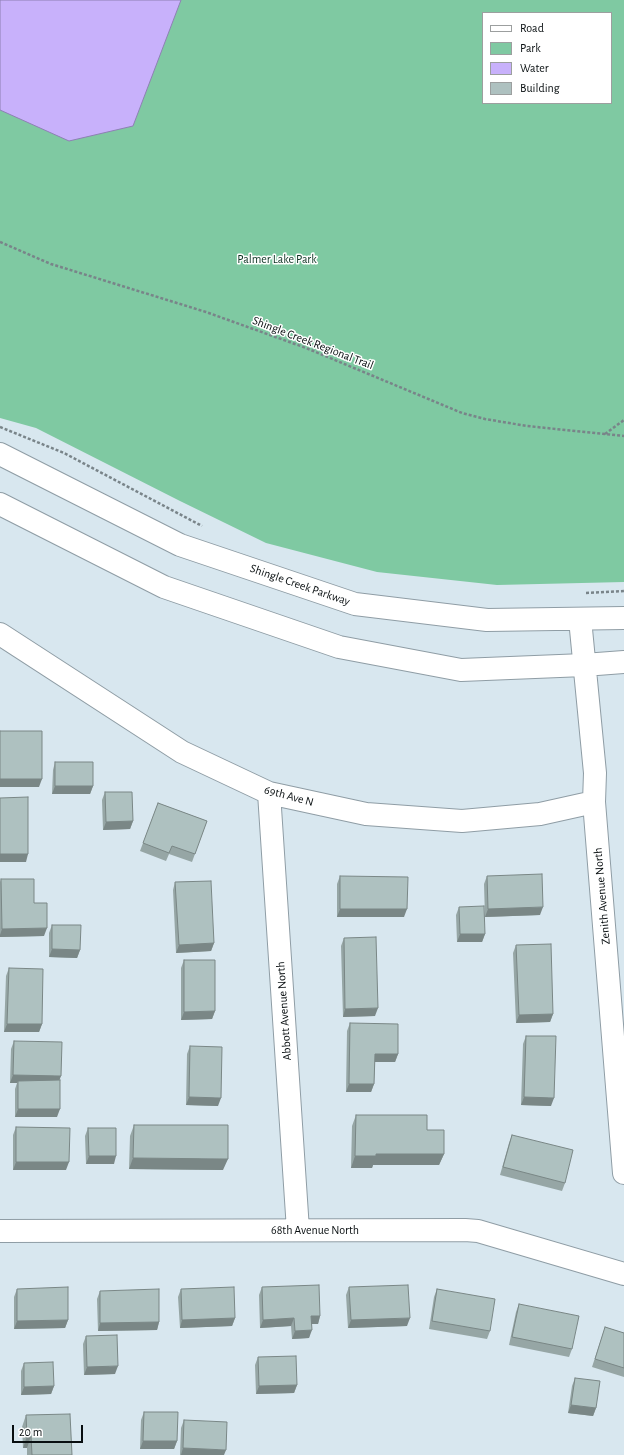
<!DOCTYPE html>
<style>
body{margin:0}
#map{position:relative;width:624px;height:1455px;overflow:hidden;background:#d8e7ef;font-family:"Alegreya Sans",sans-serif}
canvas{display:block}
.legend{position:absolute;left:482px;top:12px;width:130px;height:92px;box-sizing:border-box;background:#fff;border:1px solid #9c9f9f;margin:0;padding:5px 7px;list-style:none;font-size:12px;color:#080e10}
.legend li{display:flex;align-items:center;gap:8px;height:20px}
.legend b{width:20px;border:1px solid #9c9f9f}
.scale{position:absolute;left:12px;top:1425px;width:71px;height:18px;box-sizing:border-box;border:2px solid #080e10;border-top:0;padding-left:5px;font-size:12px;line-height:14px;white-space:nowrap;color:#080e10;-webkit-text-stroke:3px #fff;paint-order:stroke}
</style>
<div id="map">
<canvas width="624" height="1455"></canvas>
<ul class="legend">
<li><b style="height:5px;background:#fff"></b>Road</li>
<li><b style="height:11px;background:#7fc9a2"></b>Park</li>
<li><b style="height:11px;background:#c8b1fb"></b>Water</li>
<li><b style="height:11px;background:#aec1c0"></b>Building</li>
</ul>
<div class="scale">20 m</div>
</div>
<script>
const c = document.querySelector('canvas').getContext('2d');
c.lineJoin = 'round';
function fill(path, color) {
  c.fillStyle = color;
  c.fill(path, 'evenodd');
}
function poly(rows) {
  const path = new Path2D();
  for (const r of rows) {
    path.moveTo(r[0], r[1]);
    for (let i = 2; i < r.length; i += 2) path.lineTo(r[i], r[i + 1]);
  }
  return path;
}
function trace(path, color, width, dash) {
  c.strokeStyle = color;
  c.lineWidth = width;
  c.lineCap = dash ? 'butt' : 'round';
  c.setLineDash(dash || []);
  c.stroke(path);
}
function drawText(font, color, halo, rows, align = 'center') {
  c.font = font + ' "Alegreya Sans",sans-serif';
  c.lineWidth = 3;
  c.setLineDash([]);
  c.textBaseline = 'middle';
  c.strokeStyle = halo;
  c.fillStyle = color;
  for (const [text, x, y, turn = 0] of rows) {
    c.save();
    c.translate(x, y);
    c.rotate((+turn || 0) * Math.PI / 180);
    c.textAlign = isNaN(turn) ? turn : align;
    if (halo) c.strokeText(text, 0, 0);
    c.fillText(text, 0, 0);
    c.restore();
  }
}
fill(poly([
 [0,0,624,0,624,582,497,585,377,572,266,543,180,501,36,428,0,418],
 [483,13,611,13,611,103,483,103]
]), '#7fc9a2');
const water = poly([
 [0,0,181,0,133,126,69,141,0,110,0,0]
]);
fill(water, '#c8b1fb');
trace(water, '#8e80b4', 1);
const minor = poly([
 [0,454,180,545,355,604,487,620,624,618],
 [0,504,164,587,339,647,461,670,584,665,624,662],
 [580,619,595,773,594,802,624,1173],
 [0,634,182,752,269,793,366,814,462,821,540,814,594,802],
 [269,793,298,1230],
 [0,1231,465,1230,478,1231,624,1274]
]);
trace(minor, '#8f9da5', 24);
trace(poly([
 [0,242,51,264,206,312,306,348,462,413,485,419,527,426,624,436],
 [0,427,64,453,202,526],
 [605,434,624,420],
 [586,593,624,591]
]), '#798489', 2.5, [3, 2]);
trace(minor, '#fff', 22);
fill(poly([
 [55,762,93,786,90,794,52,794,53,770],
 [105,792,133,821,130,829,103,830,102,800],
 [158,803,207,821,192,862,169,854,166,861,140,851],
 [340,876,404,917,337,917,337,884],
 [487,876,540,915,485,917,484,884],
 [1,879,34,903,44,936,0,937,0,882],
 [175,882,214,943,211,951,176,953,173,890],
 [459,907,485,934,482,942,457,942,456,915],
 [52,925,80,950,77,958,49,957,49,933],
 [344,938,375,1016,343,1017,341,946],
 [516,945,553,1014,550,1022,516,1023,513,953],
 [184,960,215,1011,212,1019,181,1020,181,968],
 [9,968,42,1024,39,1032,4,1032,6,976],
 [350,1023,398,1054,395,1062,375,1062,374,1084,371,1092,346,1092,347,1031],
 [526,1036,551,1106,521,1105,523,1044],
 [14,1041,59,1080,57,1117,15,1117,15,1089,17,1083,10,1083,11,1049],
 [190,1046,218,1106,186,1105,187,1054],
 [356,1115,427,1130,444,1154,439,1165,373,1165,372,1168,351,1168,352,1126],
 [134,1125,223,1170,129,1169,130,1136],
 [16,1127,66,1170,13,1170,13,1135],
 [88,1128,114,1164,86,1164,85,1136],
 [512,1135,565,1183,562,1191,500,1175,509,1143],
 [262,1287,320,1316,318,1324,312,1324,309,1338,292,1339,291,1326,260,1328,259,1295],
 [349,1287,407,1326,348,1328,346,1295],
 [17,1289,68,1320,65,1328,14,1329,14,1297],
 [181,1289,235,1318,232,1326,180,1328,178,1297],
 [437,1289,490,1331,487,1339,429,1329,434,1297],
 [100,1291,159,1322,157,1330,98,1331,97,1299],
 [519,1304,572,1349,569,1357,509,1345,516,1312],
 [605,1327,624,1333,624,1377,592,1367],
 [86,1336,115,1374,84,1375,83,1344],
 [258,1357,297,1385,294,1393,256,1394,255,1365],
 [24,1363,54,1386,51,1394,21,1395,21,1371],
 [575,1378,596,1408,593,1416,568,1413,572,1386],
 [144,1412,177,1441,174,1449,140,1449,141,1420],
 [26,1415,72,1455,27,1455,27,1448,23,1448,22,1427],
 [184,1420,224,1455,180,1455,181,1428]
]), '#96a6a5');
fill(poly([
 [0,779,42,779,39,787,0,787],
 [55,786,93,786,90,794,52,794],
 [133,821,130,829,103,830,106,822],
 [0,854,28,854,26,862,0,862],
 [543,907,540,915,485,917,488,909],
 [340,909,407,909,404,917,337,917],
 [47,928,44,936,0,937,0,935,2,929],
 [460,934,485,934,482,942,457,942],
 [214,943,211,951,176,953,179,945],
 [52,949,80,950,77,958,49,957],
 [378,1008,375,1016,343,1017,345,1009],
 [215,1011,212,1019,181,1020,184,1012],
 [553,1014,550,1022,516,1023,519,1015],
 [7,1024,42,1024,39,1032,4,1032],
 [375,1054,398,1054,395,1062,372,1062],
 [13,1075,61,1076,58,1084,18,1081,17,1083,10,1083],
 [349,1084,374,1084,371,1092,346,1092],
 [189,1097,221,1098,218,1106,186,1105],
 [524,1097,554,1098,551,1106,521,1105],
 [18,1109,60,1109,57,1117,15,1117],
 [376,1154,444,1154,439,1165,373,1165,372,1168,351,1168,355,1156],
 [89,1156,116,1156,114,1164,86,1164],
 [133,1158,228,1159,223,1170,129,1169],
 [16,1162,69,1162,66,1170,13,1170],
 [311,1316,320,1316,318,1324,308,1324],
 [235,1318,232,1326,180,1328,182,1320],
 [294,1318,291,1326,260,1328,263,1320],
 [410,1318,407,1326,348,1328,351,1320],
 [68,1320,65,1328,14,1329,17,1321],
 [159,1322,157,1330,98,1331,100,1323],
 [312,1330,309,1338,292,1339,295,1331],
 [118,1366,115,1374,84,1375,87,1367],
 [297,1385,294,1393,256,1394,259,1386],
 [54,1386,51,1394,21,1395,24,1387],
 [571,1405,596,1408,593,1416,568,1413],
 [27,1436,31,1436,27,1448,23,1448],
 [143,1441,177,1441,174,1449,140,1449],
 [183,1448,226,1450,224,1455,181,1455]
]), '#7a8786');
const building = poly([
 [0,731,42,731,42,779,0,779,0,731],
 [55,762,93,762,93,786,55,786,55,762],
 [105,792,132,792,133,821,106,822,105,792],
 [28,797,28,854,0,854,0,798,28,797],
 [158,803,207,821,195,854,172,846,169,853,143,843,158,803],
 [542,874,543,907,488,909,487,876,542,874],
 [340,876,408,877,407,909,340,909,340,876],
 [1,879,34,879,34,903,47,903,47,928,2,929,1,879],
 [211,881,214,943,179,945,175,882,211,881],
 [484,906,485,934,460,934,459,907,484,906],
 [52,925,81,925,80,950,52,949,52,925],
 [376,937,378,1008,345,1009,344,938,376,937],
 [551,944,553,1014,519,1015,516,945,551,944],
 [184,960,215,960,215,1011,184,1012,184,960],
 [9,968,43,969,42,1024,7,1024,9,968],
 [350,1023,398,1024,398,1054,375,1054,374,1084,349,1084,350,1023],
 [526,1036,556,1036,554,1098,524,1097,526,1036],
 [14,1041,62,1042,61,1076,13,1075,14,1041],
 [190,1046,222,1047,221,1098,189,1097,190,1046],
 [60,1080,60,1109,18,1109,18,1081,60,1080],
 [356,1115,427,1115,427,1130,444,1130,444,1154,376,1154,376,1156,355,1156,356,1115],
 [134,1125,228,1125,228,1159,133,1158,134,1125],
 [16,1127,70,1128,69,1162,16,1162,16,1127],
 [88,1128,116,1128,116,1156,89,1156,88,1128],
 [512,1135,573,1150,565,1183,503,1167,512,1135],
 [319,1285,320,1316,311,1316,312,1330,295,1331,294,1318,263,1320,262,1287,319,1285],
 [408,1285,410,1318,351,1320,349,1287,408,1285],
 [68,1287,68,1320,17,1321,17,1289,68,1287],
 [234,1287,235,1318,182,1320,181,1289,234,1287],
 [159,1289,159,1322,100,1323,100,1291,159,1289],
 [437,1289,495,1299,490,1331,432,1321,437,1289],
 [519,1304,579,1316,572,1349,512,1337,519,1304],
 [605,1327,624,1333,624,1368,595,1359,605,1327],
 [117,1335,118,1366,87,1367,86,1336,117,1335],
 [296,1356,297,1385,259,1386,258,1357,296,1356],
 [53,1362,54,1386,24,1387,24,1363,53,1362],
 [575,1378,600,1381,596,1408,571,1405,575,1378],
 [144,1412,178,1412,177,1441,143,1441,144,1412],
 [70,1414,72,1455,32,1455,31,1436,27,1436,26,1415,70,1414],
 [184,1420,227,1422,226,1450,183,1448,184,1420]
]);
fill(building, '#aec1c0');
trace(building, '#7a8786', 1);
drawText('12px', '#0a3120', '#fff', [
 ["Palmer Lake Park",277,259]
]);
drawText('12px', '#080e10', '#fff', [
 ["Shingle Creek Regional Trail",313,343,21],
 ["Shingle Creek Parkway",300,585,19],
 ["69th Ave N",289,796,15],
 ["Zenith Avenue North",602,896,-95],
 ["Abbott Avenue North",284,1011,-94],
 ["68th Avenue North",315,1230]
]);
</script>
